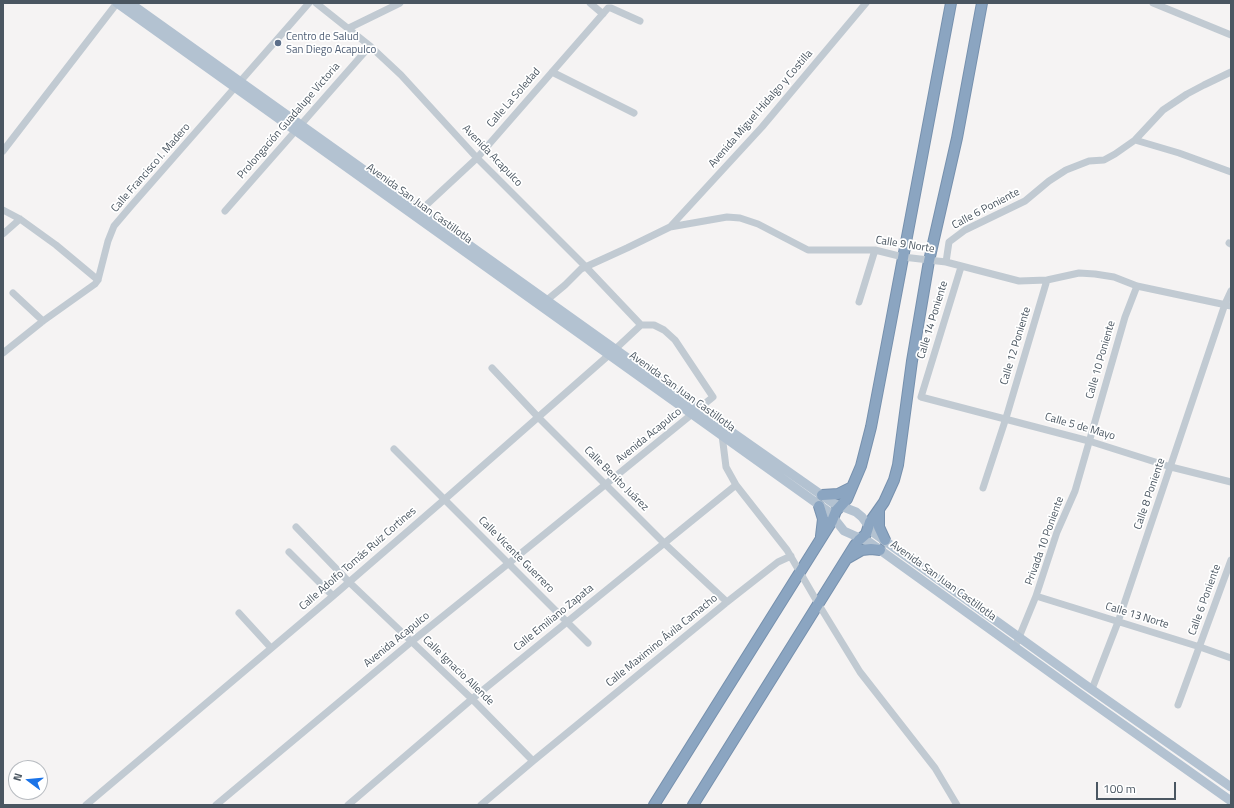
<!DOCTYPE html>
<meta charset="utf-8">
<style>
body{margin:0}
#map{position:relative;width:1234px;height:808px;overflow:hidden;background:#f5f3f3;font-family:"Titillium Web",sans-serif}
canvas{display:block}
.frame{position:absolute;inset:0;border:4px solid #4a5661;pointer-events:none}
.north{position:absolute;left:8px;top:760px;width:40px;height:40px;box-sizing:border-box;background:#fff;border:1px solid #b7bbc0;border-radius:50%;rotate:286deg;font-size:11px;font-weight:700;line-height:16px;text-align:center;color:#4a5661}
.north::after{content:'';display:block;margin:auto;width:14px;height:18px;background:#1a73e8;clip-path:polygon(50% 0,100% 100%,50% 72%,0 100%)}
.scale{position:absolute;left:1096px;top:782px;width:80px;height:18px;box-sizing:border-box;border:2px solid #4a5661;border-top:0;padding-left:5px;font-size:12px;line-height:14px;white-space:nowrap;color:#4a5661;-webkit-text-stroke:3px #fff;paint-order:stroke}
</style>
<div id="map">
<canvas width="1234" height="808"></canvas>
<div class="frame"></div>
<div class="north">N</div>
<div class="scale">100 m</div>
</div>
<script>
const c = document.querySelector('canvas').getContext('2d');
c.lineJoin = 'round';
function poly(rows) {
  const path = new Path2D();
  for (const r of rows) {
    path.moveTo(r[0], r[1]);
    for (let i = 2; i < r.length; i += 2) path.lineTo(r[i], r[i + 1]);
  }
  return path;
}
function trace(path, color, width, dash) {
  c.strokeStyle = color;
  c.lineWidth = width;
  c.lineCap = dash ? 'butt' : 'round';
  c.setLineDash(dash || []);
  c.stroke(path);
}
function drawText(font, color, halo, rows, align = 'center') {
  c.font = font + ' "Titillium Web",sans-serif';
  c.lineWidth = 3.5;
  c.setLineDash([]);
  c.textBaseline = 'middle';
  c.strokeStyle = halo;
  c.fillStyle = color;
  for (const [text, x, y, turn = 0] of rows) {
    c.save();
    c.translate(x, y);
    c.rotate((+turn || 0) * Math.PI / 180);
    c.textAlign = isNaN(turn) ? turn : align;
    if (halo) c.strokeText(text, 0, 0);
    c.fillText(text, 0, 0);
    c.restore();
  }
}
const highway = poly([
 [822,495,838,494,852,487],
 [819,506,823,519,821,536],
 [879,510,879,527,885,540],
 [848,558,862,550,871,549,880,550],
 [654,805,832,521,836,511,847,499,861,466,871,427,890,327,951,3],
 [693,805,855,545,859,540,866,534,870,522,884,502,894,480,898,465,912,361,929,261,957,138,982,3]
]);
trace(highway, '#7690ad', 12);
trace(poly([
 [316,3,370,46,401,75,477,158,586,267,641,325],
 [590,3,603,14],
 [1153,3,1231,35],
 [349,28,400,3],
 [552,72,634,113],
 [1135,140,1179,153,1231,172],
 [3,151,117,3],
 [3,210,20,219,56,245,98,280],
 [421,210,477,158,608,8,611,8,640,21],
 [225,211,370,46],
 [670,227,762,127,866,3],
 [3,234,20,219],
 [1229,243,1231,244],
 [946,262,949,242,965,230,1025,201,1049,181,1066,170,1089,161,1104,160,1115,154,1135,140,1163,110,1187,94,1204,85,1231,72],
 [961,267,921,397,1089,441,1171,467,1231,482],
 [13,293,43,321],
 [547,300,565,285,581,269,627,248,670,227,727,217,740,218,758,224,808,250,875,250,903,257,946,262,1019,281,1047,280,1079,273,1095,274,1114,277,1137,286,1231,306],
 [859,302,875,250],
 [3,353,43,321,95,284,98,280,108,241,114,226,131,206,309,3],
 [492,368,538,417,665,544,727,602],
 [722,435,726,467,736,485,787,550,819,605,860,672,935,768,957,805],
 [394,449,588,643],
 [983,488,1006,418,1047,280],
 [296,527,349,582,472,699,533,761],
 [289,552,333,596],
 [1036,596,1200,647,1231,658],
 [239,613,271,648],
 [1015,647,1036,596,1057,532,1075,491,1125,317,1137,286],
 [1092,689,1118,622,1225,304,1231,291],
 [1178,705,1231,560],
 [86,805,333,596,445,499,610,354,641,325],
 [216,805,411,642,509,563,713,397,675,340,664,330,654,325,641,325],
 [348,805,472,699,736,485],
 [481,805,533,761,727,602,778,562,791,556]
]), '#c1cad2', 7);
trace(poly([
 [117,3,829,512,844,531,869,542,1080,694,1231,801],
 [130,3,699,409,833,503,856,512,862,517,874,533,1084,684,1231,787]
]), '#b3c2d1', 9);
trace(highway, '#8ba5c1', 10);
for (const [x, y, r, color] of [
 [278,43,4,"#5c6f8a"]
]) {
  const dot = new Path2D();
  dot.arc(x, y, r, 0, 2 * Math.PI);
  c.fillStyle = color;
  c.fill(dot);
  trace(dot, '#fff', 1.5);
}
drawText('11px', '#4e5e75', '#fff', [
 ["Centro de Salud",286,37],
 ["San Diego Acapulco",286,50]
], 'left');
drawText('11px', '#4a5661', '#fff', [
 ["Calle La Soledad",514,98,-49],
 ["Avenida Miguel Hidalgo y Costilla",761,109,-49],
 ["Prolongación Guadalupe Victoria",289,121,-49],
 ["Avenida Acapulco",492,156,46],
 ["Calle Francisco I. Madero",151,168,-49],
 ["Avenida San Juan Castillotla",419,204,36],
 ["Calle 6 Poniente",986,209,-28],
 ["Calle 9 Norte",905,245,9],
 ["Calle 14 Poniente",933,320,-73],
 ["Calle 12 Poniente",1016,346,-73],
 ["Calle 10 Poniente",1101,360,-74],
 ["Avenida San Juan Castillotla",682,392,36],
 ["Calle 5 de Mayo",1080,427,16],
 ["Avenida Acapulco",649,436,-39],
 ["Calle Benito Juárez",616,479,45],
 ["Calle 8 Poniente",1150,494,-71],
 ["Privada 10 Poniente",1045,541,-70],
 ["Calle Vicente Guerrero",516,555,45],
 ["Calle Adolfo Tomás Ruiz Cortines",358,559,-41],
 ["Avenida San Juan Castillotla",943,581,36],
 ["Calle 6 Poniente",1205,600,-70],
 ["Calle 13 Norte",1137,616,17],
 ["Calle Emiliano Zapata",554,618,-39],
 ["Avenida Acapulco",397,640,-39],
 ["Calle Maximino Ávila Camacho",662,641,-39],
 ["Calle Ignacio Allende",458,671,44]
]);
</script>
